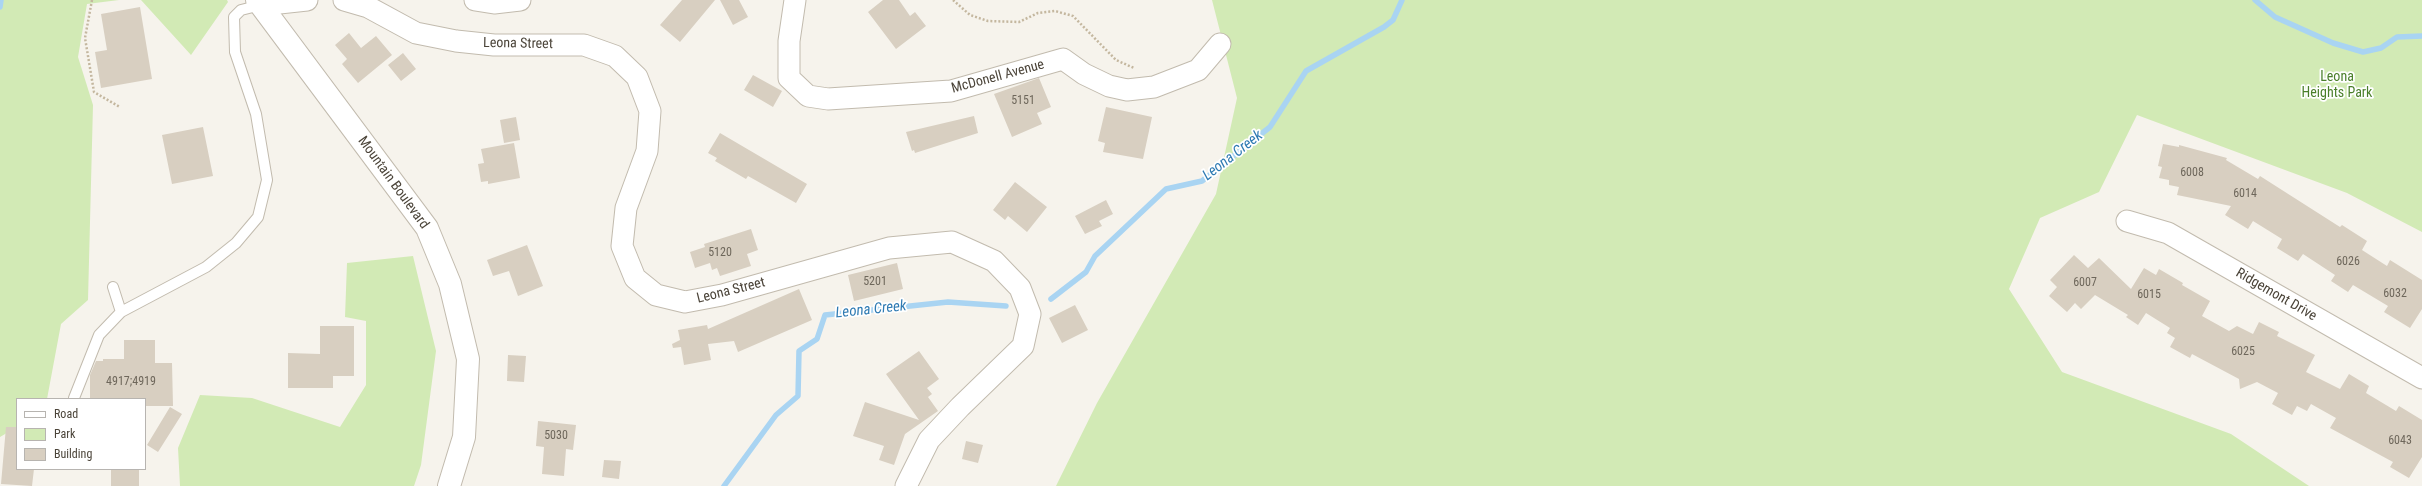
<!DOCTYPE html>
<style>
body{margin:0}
#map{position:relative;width:2422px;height:486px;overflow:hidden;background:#f6f3ec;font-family:"Roboto Condensed",sans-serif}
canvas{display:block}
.legend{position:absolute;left:16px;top:398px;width:130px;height:72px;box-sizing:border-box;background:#fff;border:1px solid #b7b4b0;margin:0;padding:5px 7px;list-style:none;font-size:12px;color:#4b4439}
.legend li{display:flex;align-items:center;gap:8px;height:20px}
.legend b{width:20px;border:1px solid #b7b4b0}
</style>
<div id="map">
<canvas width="2422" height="486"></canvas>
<ul class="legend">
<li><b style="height:5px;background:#fff"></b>Road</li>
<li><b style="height:11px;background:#d2eab5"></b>Park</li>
<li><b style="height:11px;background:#d8cfc1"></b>Building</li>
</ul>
</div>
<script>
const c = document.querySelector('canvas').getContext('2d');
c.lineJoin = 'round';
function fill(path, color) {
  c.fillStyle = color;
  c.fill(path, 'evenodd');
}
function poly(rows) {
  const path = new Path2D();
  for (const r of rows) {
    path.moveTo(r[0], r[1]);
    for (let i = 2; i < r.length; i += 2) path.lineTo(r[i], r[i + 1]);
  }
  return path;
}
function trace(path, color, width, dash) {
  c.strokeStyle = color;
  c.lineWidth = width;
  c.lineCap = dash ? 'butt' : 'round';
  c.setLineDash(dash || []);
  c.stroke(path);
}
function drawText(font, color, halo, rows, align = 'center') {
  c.font = font + ' "Roboto Condensed",sans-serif';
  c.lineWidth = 3.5;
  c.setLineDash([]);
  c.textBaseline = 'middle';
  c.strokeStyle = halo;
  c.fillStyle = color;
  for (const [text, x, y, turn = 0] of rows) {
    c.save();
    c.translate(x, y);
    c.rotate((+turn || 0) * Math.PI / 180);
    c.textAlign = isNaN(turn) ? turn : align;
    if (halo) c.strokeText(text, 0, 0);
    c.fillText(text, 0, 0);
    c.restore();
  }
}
fill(poly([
 [0,0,119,0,87,4,78,57,93,105,88,300,61,324,47,399,17,399,17,427,0,437],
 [141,0,227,0,228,2,191,55],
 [1212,0,2422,0,2422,232,2347,193,2137,115,2099,192,2040,218,2009,289,2062,372,2231,434,2309,486,1056,486,1097,403,1216,194,1237,98],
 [413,256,436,351,421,465,414,486,180,486,178,448,200,395,252,398,340,427,366,385,366,321,345,317,347,263]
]), '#d2eab5');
trace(poly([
 [2255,0,2275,17,2333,43,2363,52,2381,48,2397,37,2422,36],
 [0,7,1,0],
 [1051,299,1086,272,1095,256,1166,189,1202,181,1270,127,1306,71,1384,27,1393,20,1402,0],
 [724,486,776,415,798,396,799,351,817,339,825,315,948,302,1006,306]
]), '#a9d4f2', 5.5);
fill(poly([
 [682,0,715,0,680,42,660,25],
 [720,0,739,0,748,17,733,25],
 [883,0,899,0,910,16,915,12,926,26,896,49,868,12],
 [140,7,152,79,101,88,95,52,107,50,101,14],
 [349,33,361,48,376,36,392,55,358,83,342,64,347,59,335,45],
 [403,53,416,69,401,81,388,65],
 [753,75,782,91,773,107,744,90],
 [1039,78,1051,107,1037,113,1042,124,1012,137,994,94],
 [1106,107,1152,117,1143,159,1103,152,1105,143,1098,141],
 [974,116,978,133,915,153,914,150,912,151,906,132],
 [516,117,520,140,504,143,500,120],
 [203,127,213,176,172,184,162,135],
 [720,133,807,184,796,203,748,176,746,179,715,161,717,158,708,153],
 [514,143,520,178,488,184,488,181,481,182,478,164,484,163,481,149],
 [2163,144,2179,147,2179,145,2227,158,2226,160,2258,179,2260,176,2340,227,2342,225,2367,241,2362,250,2387,266,2390,260,2422,280,2422,309,2410,328,2384,312,2388,306,2353,285,2348,292,2331,281,2335,275,2303,254,2298,261,2277,248,2282,239,2253,221,2248,229,2225,215,2231,206,2177,195,2179,187,2169,185,2169,180,2159,178,2162,167,2158,166],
 [1015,182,1047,207,1027,232,1008,216,1005,220,993,210],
 [1106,200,1113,214,1099,221,1102,226,1085,234,1075,216],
 [751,229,758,250,747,254,751,266,720,276,717,268,712,270,710,263,695,268,690,252,705,247,704,244],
 [527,245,543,286,518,296,509,271,493,276,487,260],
 [2074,255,2088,268,2099,258,2131,289,2144,268,2156,275,2159,269,2183,283,2182,285,2210,301,2202,316,2229,331,2237,326,2253,334,2259,322,2279,332,2277,336,2315,355,2306,372,2340,389,2349,374,2369,386,2366,393,2396,411,2399,406,2422,420,2422,457,2409,478,2390,467,2393,462,2330,428,2336,418,2311,404,2307,411,2297,406,2292,415,2272,404,2278,393,2257,382,2240,389,2239,379,2192,354,2190,358,2170,347,2175,338,2167,333,2170,328,2146,313,2138,325,2126,317,2128,315,2095,295,2081,309,2075,303,2067,312,2049,296,2057,287,2050,280],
 [897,263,903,289,854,301,848,275],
 [799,289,812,320,738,352,734,341,708,344,711,360,684,365,681,347,673,348,672,344,680,340,678,330,707,325,708,329],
 [1075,305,1088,330,1062,343,1049,318],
 [320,326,354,326,354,376,333,376,333,388,288,388,288,353,320,354],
 [124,340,155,340,155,363,172,363,173,406,145,406,145,399,90,399,90,375,96,361,103,361,103,359,124,359],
 [919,351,939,379,927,388,932,394,928,397,938,411,905,434,894,465,879,460,884,446,853,436,865,402,919,420,886,374],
 [508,355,526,356,524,382,507,381],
 [170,407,182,414,158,452,147,445],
 [538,421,576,425,573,450,566,449,564,476,542,474,544,447,536,446],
 [6,427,17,427,17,469,34,469,32,486,1,484],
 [966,441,983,445,978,463,962,459],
 [604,460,621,461,619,479,602,477],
 [111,469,139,469,139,486,111,486]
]), '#d8cfc1');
const service = poly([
 [113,287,121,312],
 [74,398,99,335,121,312,206,267,236,243,258,217,267,180,256,114,235,52,234,17,241,10,261,5]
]);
const minor = poly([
 [344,0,368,7,416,33,456,41,494,45,584,45,615,56,637,77,650,111,647,151,626,208,622,246,635,278,656,295,685,302,722,295,889,248,952,242,994,261,1020,288,1030,314,1023,346,960,407,929,440,906,486],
 [475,0,494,3,520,0],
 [795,0,789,41,789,78,808,96,828,99,951,91,1063,59,1084,74,1109,86,1127,90,1154,87,1198,70,1220,44],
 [261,5,307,0],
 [2127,221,2168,233,2422,378]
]);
const tertiary = poly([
 [257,0,427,228,450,284,468,359,464,437,449,486]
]);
trace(service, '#c2bbae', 12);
trace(minor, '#c2bbae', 23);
trace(tertiary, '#c2bbae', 24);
trace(poly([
 [92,0,85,38,94,92,120,107],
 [953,0,970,15,988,21,1019,22,1038,13,1055,11,1073,16,1116,60,1134,68]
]), '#c4b79f', 2.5, [2, 2]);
trace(service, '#fff', 10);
trace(minor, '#fff', 21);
trace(tertiary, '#fff', 22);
drawText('12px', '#6e675b', null, [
 ["5151",1023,101],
 ["6008",2192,173],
 ["6014",2245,194],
 ["5120",720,253],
 ["6026",2348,262],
 ["5201",875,282],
 ["6007",2085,283],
 ["6032",2395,294],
 ["6015",2149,295],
 ["6025",2243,352],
 ["4917;4919",131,382],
 ["5030",556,436],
 ["6043",2400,441]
]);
drawText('14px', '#4b4439', '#fff', [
 ["Leona Street",518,44,1],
 ["McDonell Avenue",998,77,-15],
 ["Mountain Boulevard",393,183,54],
 ["Leona Street",731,291,-14],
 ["Ridgemont Drive",2276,295,30]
]);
drawText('14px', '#4a7f2a', '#fff', [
 ["Leona",2337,77],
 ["Heights Park",2337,93]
]);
drawText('italic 15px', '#2e7ab2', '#fff', [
 ["Leona Creek",1233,156,-38],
 ["Leona Creek",871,310,-6]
]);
</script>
